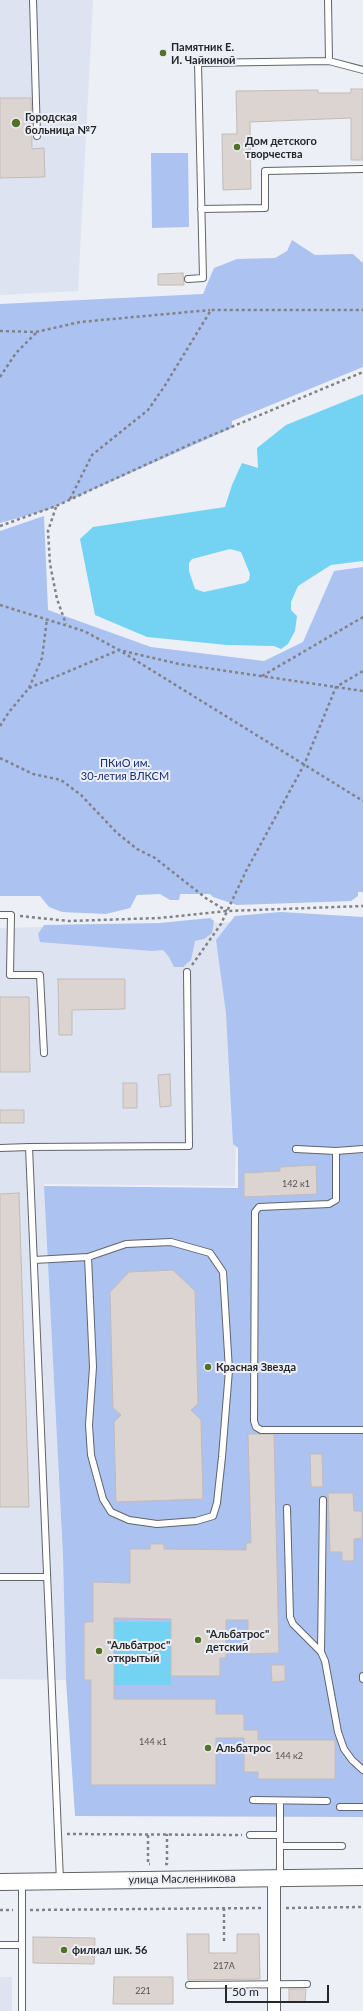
<!DOCTYPE html>
<meta charset="utf-8">
<style>
body{margin:0}
#map{position:relative;width:363px;height:2011px;overflow:hidden;background:#eceff5;font-family:Lato,sans-serif}
canvas{display:block}
.scale{position:absolute;left:225px;top:1985px;width:104px;height:18px;box-sizing:border-box;border:2px solid #26272a;border-top:0;padding-left:5px;font-size:12px;line-height:14px;white-space:nowrap;color:#26272a;-webkit-text-stroke:3px #eceff5;paint-order:stroke}
</style>
<div id="map">
<canvas width="363" height="2011"></canvas>
<div class="scale">50 m</div>
</div>
<script>
const c = document.querySelector('canvas').getContext('2d');
c.lineJoin = 'round';
function fill(path, color) {
  c.fillStyle = color;
  c.fill(path, 'evenodd');
}
function poly(rows) {
  const path = new Path2D();
  for (const r of rows) {
    path.moveTo(r[0], r[1]);
    for (let i = 2; i < r.length; i += 2) path.lineTo(r[i], r[i + 1]);
  }
  return path;
}
function trace(path, color, width, dash) {
  c.strokeStyle = color;
  c.lineWidth = width;
  c.lineCap = dash ? 'butt' : 'round';
  c.setLineDash(dash || []);
  c.stroke(path);
}
function drawText(font, color, halo, rows, align = 'center') {
  c.font = font + ' Lato,sans-serif';
  c.lineWidth = 4;
  c.setLineDash([]);
  c.textBaseline = 'middle';
  c.strokeStyle = halo;
  c.fillStyle = color;
  for (const [text, x, y, turn = 0] of rows) {
    c.save();
    c.translate(x, y);
    c.rotate((+turn || 0) * Math.PI / 180);
    c.textAlign = isNaN(turn) ? turn : align;
    if (halo) c.strokeText(text, 0, 0);
    c.fillText(text, 0, 0);
    c.restore();
  }
}
fill(poly([
 [0,0,93,0,78,291,0,295],
 [240,922,235,1186,44,1184,63,1556,66,1680,0,1679,0,928],
 [0,1977,12,1977,12,2011,0,2011]
]), '#dde3f0');
fill(poly([
 [188,153,189,227,152,228,151,153],
 [292,240,315,255,353,254,363,263,363,367,232,421,232,428,47,510,0,523,0,304,203,294,214,268,237,259,275,258,287,251],
 [44,516,48,610,151,647,264,661,303,642,334,571,363,567,363,892,358,892,358,896,351,901,237,905,213,897,210,894,180,894,179,900,170,900,160,894,137,895,130,908,106,914,62,912,49,907,40,896,0,896,0,531],
 [281,912,363,917,363,1817,75,1816,66,1680,63,1556,44,1186,238,1188,238,1148,233,1144,226,1013,216,940,235,916],
 [210,918,214,921,212,933,204,939,195,941,191,960,183,967,174,967,169,957,163,950,152,951,40,942,38,934,44,925,160,923]
]), '#acc2f0');
fill(poly([
 [363,394,363,561,331,565,298,586,291,602,291,610,297,616,295,631,288,644,281,649,274,646,227,645,147,637,95,615,80,539,93,527,225,507,232,485,242,463,258,468,257,448,286,425],
 [230,549,241,552,250,574,249,580,245,583,204,592,195,589,189,571,189,563,192,559],
 [114,1622,171,1622,171,1685,114,1685]
]), '#74d2f2');
const building = poly([
 [351,89,363,89,363,160,351,160,351,118,250,122,251,189,223,190,222,134,237,134,236,91,318,90,318,93,351,93,351,89],
 [0,98,31,98,32,149,44,148,45,177,0,178,0,98],
 [183,273,184,285,158,285,158,274,183,273],
 [58,979,125,979,125,1009,72,1010,72,1035,59,1035,58,979],
 [0,997,29,997,30,1072,0,1072,0,997],
 [170,1074,171,1106,160,1107,158,1075,170,1074],
 [123,1083,137,1083,137,1108,123,1108,123,1083],
 [0,1110,24,1110,24,1123,0,1123,0,1110],
 [316,1165,317,1194,244,1197,244,1173,280,1171,280,1167,316,1165],
 [19,1193,29,1507,0,1507,0,1194,19,1193],
 [173,1270,195,1291,198,1404,191,1410,201,1420,203,1499,116,1502,114,1422,121,1415,113,1408,110,1292,129,1272,173,1270],
 [248,1434,274,1434,279,1653,248,1654,248,1620,226,1620,226,1658,220,1658,220,1676,171,1676,171,1619,114,1618,114,1699,216,1699,216,1714,244,1714,244,1730,258,1730,258,1740,335,1740,335,1779,258,1779,258,1772,244,1772,244,1738,216,1738,216,1785,91,1785,91,1680,84,1680,84,1622,93,1622,93,1582,130,1583,130,1549,150,1549,150,1544,164,1544,164,1549,246,1550,246,1543,251,1543,248,1434],
 [310,1454,322,1454,323,1487,311,1487,310,1454],
 [328,1493,353,1493,354,1511,362,1511,362,1538,354,1539,354,1561,342,1561,342,1552,330,1552,328,1493],
 [271,1665,285,1665,285,1681,272,1682,271,1665],
 [187,1934,209,1934,209,1953,237,1953,237,1934,259,1934,260,1979,188,1980,187,1934],
 [33,1937,95,1938,94,1964,33,1963,33,1937],
 [114,1977,173,1977,173,2004,113,2004,114,1977],
 [289,1989,306,1989,305,2002,289,2002,289,1989]
]);
fill(building, '#dbd4d1');
trace(building, '#c3bbb9', 1);
const lane = poly([
 [33,0,37,136],
 [329,61,363,70],
 [201,209,265,208,265,171,363,169],
 [188,279,203,278,198,63,329,61,328,0],
 [0,915,11,915,10,975,40,975,44,1053],
 [29,1147,189,1146,187,972],
 [0,1148,29,1147,60,1881],
 [296,1149,336,1151,363,1149],
 [336,1151,336,1200,329,1204,259,1207,255,1212,254,1421,256,1427,261,1430,363,1430],
 [34,1260,88,1257,93,1367,89,1425,91,1455,103,1499,111,1512,129,1520,157,1524,196,1521,213,1516,217,1503,222,1457,229,1370,223,1272,210,1253,171,1242,126,1244,88,1257],
 [287,1508,290,1617,293,1624,321,1652,325,1661,338,1732,344,1749,352,1760,363,1770],
 [0,1577,47,1577],
 [321,1652,323,1500],
 [363,1676,363,1679],
 [253,1800,327,1801],
 [340,1807,363,1807],
 [250,1835,280,1835],
 [280,1846,342,1846],
 [280,1877,280,1801],
 [0,1945,22,1945],
 [189,1985,307,1984],
 [22,2011,22,1883]
]);
const street = poly([
 [274,2011,274,1878]
]);
const secondary = poly([
 [0,1882,363,1877]
]);
trace(lane, '#626469', 8);
trace(street, '#626469', 14);
trace(secondary, '#626469', 18);
trace(poly([
 [0,331,36,332,80,322,210,310],
 [0,377,16,353,36,333],
 [70,499,92,455,148,410,164,387,211,310,363,310],
 [56,507,48,531,50,564,57,599,66,624],
 [0,526,56,506,193,443,363,372],
 [0,605,84,631,119,650,179,664,363,691],
 [262,676,363,617],
 [29,688,119,650,363,801],
 [0,726,9,712,29,688,42,658,47,619],
 [0,758,33,774,61,780,81,795,117,833,137,849,155,858,207,899,227,911],
 [20,916,69,921,160,918,227,911,363,906],
 [192,965,221,924,246,871,304,765,336,687,363,671],
 [67,1834,242,1835],
 [148,1835,148,1864,150,1864],
 [165,1864,167,1864,167,1834],
 [224,1908,224,1943],
 [286,1908,363,1907],
 [0,1910,13,1910],
 [30,1910,261,1908]
]), '#808287', 2.5, [3, 3]);
trace(lane, '#fff', 6);
trace(street, '#fff', 12);
trace(secondary, '#fff', 16);
for (const [x, y, r, color] of [
 [163,53,4,"#547126"],
 [16,123,5,"#547126"],
 [237,147,4,"#547126"],
 [208,1367,4,"#547126"],
 [198,1640,4,"#547126"],
 [99,1651,4,"#547126"],
 [208,1748,4,"#547126"],
 [64,1950,4,"#547126"]
]) {
  const dot = new Path2D();
  dot.arc(x, y, r, 0, 2 * Math.PI);
  c.fillStyle = color;
  c.fill(dot);
  trace(dot, '#eceff5', 1.5);
}
drawText('9px', '#535254', null, [
 ["142 к1",296,1184],
 ["144 к1",153,1742],
 ["144 к2",289,1756],
 ["217А",224,1966],
 ["221",143,1991]
]);
drawText('bold 11px', '#26272a', '#eceff5', [
 ["Памятник Е.",171,47],
 ["И. Чайкиной",171,60],
 ["Городская",25,117],
 ["больница №7",25,130],
 ["Дом детского",245,141],
 ["творчества",245,154],
 ["Красная Звезда",216,1367],
 ["\"Альбатрос\"",206,1634],
 ["детский",206,1647],
 ["\"Альбатрос\"",107,1645],
 ["открытый",107,1658],
 ["Альбатрос",216,1748],
 ["филиал шк. 56",72,1950]
], 'left');
drawText('11px', '#153079', '#eceff5', [
 ["ПКиО им.",125,763],
 ["30-летия ВЛКСМ",125,776]
]);
drawText('11px', '#26272a', '#eceff5', [
 ["улица Масленникова",182,1879,-1]
]);
</script>
